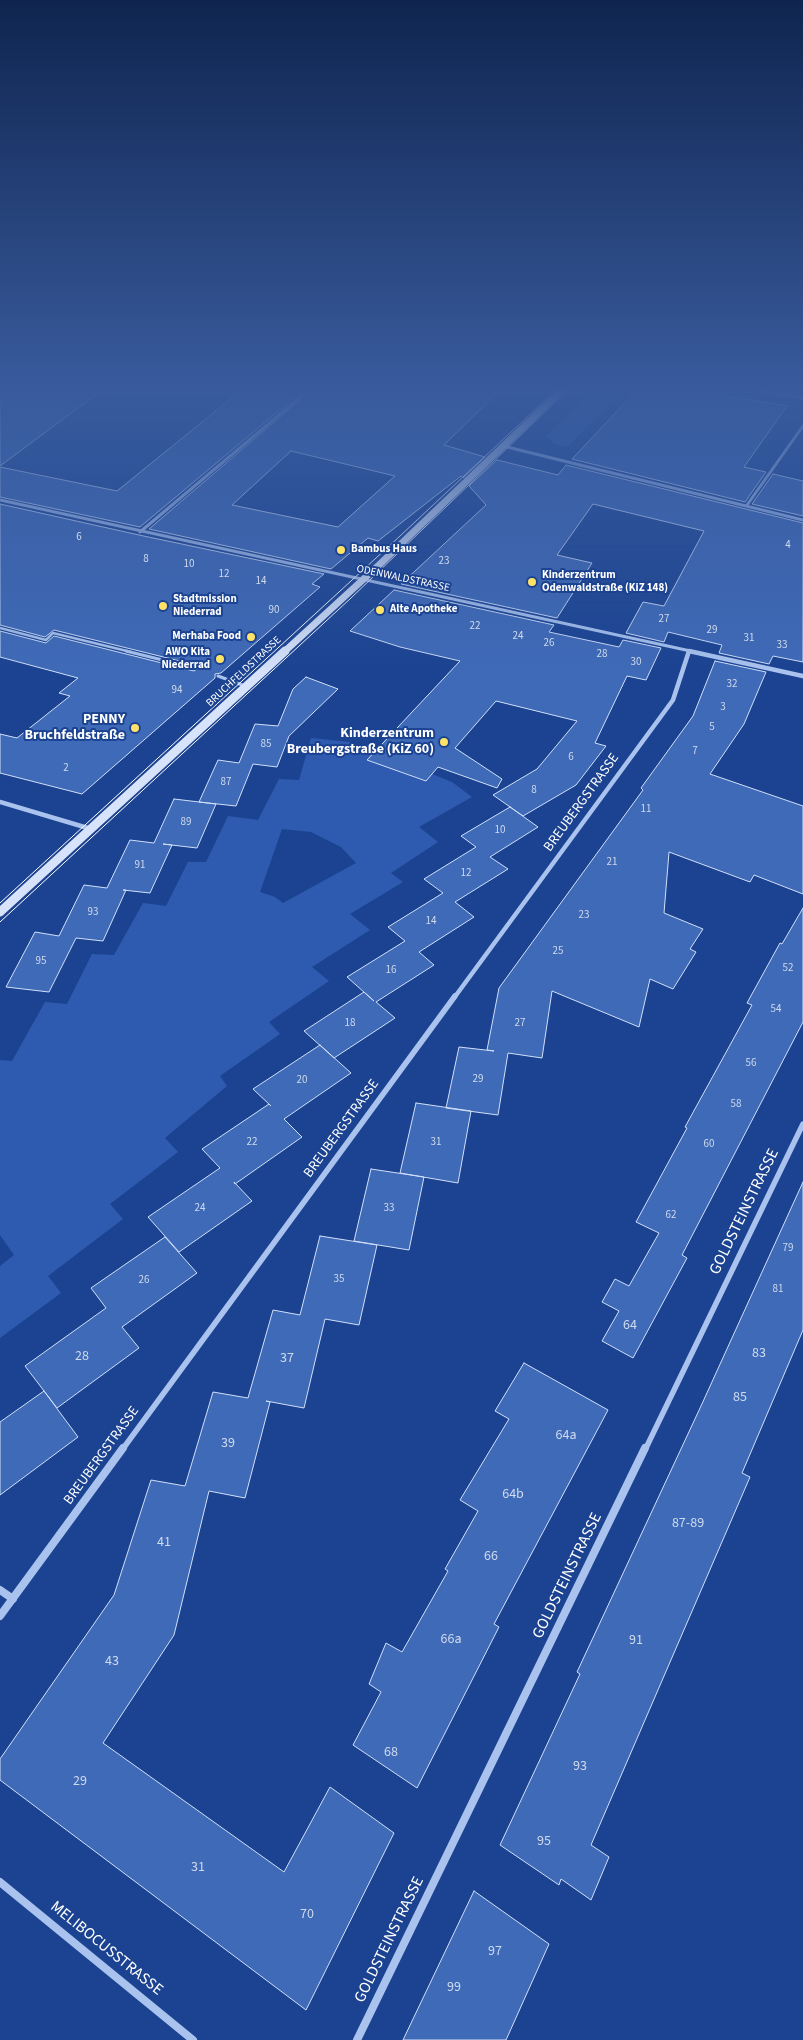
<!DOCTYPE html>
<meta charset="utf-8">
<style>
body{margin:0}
canvas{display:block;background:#1b4391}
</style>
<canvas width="803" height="2040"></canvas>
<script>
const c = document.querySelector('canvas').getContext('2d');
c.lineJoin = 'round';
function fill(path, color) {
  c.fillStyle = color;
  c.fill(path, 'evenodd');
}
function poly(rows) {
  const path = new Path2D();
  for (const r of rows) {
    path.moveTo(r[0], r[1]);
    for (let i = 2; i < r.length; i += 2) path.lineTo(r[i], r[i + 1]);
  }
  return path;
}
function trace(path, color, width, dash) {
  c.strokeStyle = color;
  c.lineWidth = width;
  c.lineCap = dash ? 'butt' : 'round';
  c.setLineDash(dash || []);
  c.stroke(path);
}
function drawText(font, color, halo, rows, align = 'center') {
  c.font = font + ' "Source Sans 3",sans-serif';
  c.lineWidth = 4;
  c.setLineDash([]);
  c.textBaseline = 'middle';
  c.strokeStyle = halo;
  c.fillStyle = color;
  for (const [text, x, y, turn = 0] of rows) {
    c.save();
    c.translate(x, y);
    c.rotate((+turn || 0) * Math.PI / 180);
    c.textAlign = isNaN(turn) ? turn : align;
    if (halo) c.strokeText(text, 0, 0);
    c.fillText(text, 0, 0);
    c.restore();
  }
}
fill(poly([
 [596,388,627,388,567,447,555,444,546,436],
 [311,738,350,742,375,752,368,760,425,781,432,774,452,782,472,797,419,827,438,842,391,873,403,882,350,914,370,930,312,967,329,981,269,1022,280,1034,220,1076,227,1086,165,1138,178,1152,110,1204,123,1219,48,1276,61,1293,0,1338,0,1266,14,1255,0,1235,0,1060,12,1061,45,1002,67,1004,92,954,114,955,143,903,166,906,188,862,206,862,228,816,258,820,279,779,299,780],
 [282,829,311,832,341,847,356,863,283,903,275,897,260,892]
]), '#2e5baf');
const building = poly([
 [0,388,105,388,0,466,0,388],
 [244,388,306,388,140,527,0,497,0,467,117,491,244,388],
 [314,388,502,388,444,445,485,457,463,478,461,476,378,541,368,538,331,569,149,529,314,388],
 [291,451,395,476,338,527,232,505,291,451],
 [639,388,678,388,787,406,744,467,766,472,745,502,572,459,639,388],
 [497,460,558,475,566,465,803,523,803,662,773,656,769,664,719,653,722,645,668,632,664,642,626,633,643,602,664,606,704,531,593,504,557,555,592,563,557,618,401,584,486,505,469,486,497,460],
 [773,474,803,481,803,516,752,504,773,474],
 [0,504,139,535,324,574,312,584,320,587,221,673,215,674,215,678,82,794,0,773,0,734,17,738,70,696,59,693,78,678,0,657,0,631,46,643,54,636,194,671,198,668,196,665,54,630,45,637,0,625,0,504],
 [394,590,554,625,549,632,619,647,623,640,661,648,646,680,627,676,595,743,606,746,576,785,523,816,493,795,537,769,577,721,496,701,455,748,502,779,497,788,438,767,426,781,367,760,460,661,400,647,350,631,394,590],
 [715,661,766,672,744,724,710,774,803,806,803,894,754,875,750,882,669,852,664,913,703,929,690,949,696,952,673,989,650,979,639,1027,552,991,542,1058,508,1053,498,1115,446,1108,459,1047,494,1051,487,1050,499,988,643,790,641,788,693,716,715,661],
 [306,677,338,689,289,736,277,767,253,764,236,806,199,802,218,760,239,763,255,724,278,726,293,689,306,677],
 [174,799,216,804,197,848,163,844,172,845,150,893,123,890,126,890,103,941,76,938,49,992,6,987,35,932,59,936,84,885,107,888,130,840,154,843,174,799],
 [510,807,538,827,490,857,508,869,455,902,474,917,419,952,434,965,376,1002,395,1018,334,1058,304,1031,364,992,374,1001,347,977,405,941,388,927,443,893,424,879,476,847,461,836,510,807],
 [803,908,803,1022,682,1255,687,1258,633,1358,602,1341,619,1311,602,1302,615,1279,629,1286,659,1233,636,1222,687,1128,685,1127,752,1005,747,1003,780,943,782,944,803,908],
 [320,1045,351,1073,284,1119,302,1137,235,1184,234,1182,252,1201,179,1252,148,1217,220,1168,202,1149,269,1104,271,1106,253,1089,320,1045],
 [416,1103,471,1111,458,1183,400,1173,416,1103],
 [371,1169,424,1177,409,1250,354,1241,371,1169],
 [803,1182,803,1330,742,1473,750,1477,591,1845,609,1857,591,1900,561,1879,559,1885,500,1845,580,1674,577,1672,701,1406,803,1182],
 [320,1236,377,1245,359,1325,325,1319,304,1408,266,1401,270,1402,245,1498,209,1491,174,1635,103,1743,284,1872,330,1787,394,1833,306,2010,0,1780,0,1759,114,1595,151,1480,185,1486,213,1392,248,1398,273,1310,300,1315,320,1236],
 [165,1237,197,1273,122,1327,139,1348,57,1408,25,1366,106,1308,91,1288,165,1237],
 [524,1363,608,1410,494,1624,499,1627,417,1788,353,1745,381,1692,369,1684,386,1643,402,1652,448,1571,445,1569,478,1511,460,1500,509,1419,495,1411,524,1363],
 [44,1391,78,1437,0,1495,0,1422,44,1391],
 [474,1891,549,1944,506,2040,403,2040,474,1891]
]);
fill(building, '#3f6ab7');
trace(building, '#d0dffa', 1);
trace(poly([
 [0,628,46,640,53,633,131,652]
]), '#aac3ee', 2.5);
trace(poly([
 [126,651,195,668],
 [218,676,245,686]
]), '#aac3ee', 3);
trace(poly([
 [741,388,803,398],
 [503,446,803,520],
 [0,500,695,652],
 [747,505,803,426],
 [140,532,311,388]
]), '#aac3ee', 3);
trace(poly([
 [689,651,803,676],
 [0,802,91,829],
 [454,998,673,700,689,651]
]), '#aac3ee', 4.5);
trace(poly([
 [122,1450,455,996],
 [645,1450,803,1124]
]), '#aac3ee', 5.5);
trace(poly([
 [0,1590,13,1599],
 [0,1616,123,1448],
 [0,1882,193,2040],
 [357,2040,645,1448]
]), '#aac3ee', 8);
trace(poly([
 [284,652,379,565,564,388]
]), '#d7e3fa', 7);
trace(poly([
 [0,912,285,651]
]), '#d7e3fa', 9);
trace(poly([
 [0,903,400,536,558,388],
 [0,922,351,598,570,388]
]), '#fff', 1);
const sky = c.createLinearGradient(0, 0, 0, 673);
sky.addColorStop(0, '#0f2550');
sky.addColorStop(0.58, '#395b9d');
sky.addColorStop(1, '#395b9d00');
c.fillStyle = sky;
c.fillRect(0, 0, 803, 673);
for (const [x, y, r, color] of [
 [341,550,5,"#ffe268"],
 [532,582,5,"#ffe268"],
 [163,606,5,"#ffe268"],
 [380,610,5,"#ffe268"],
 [251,637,5,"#ffe268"],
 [220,659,5,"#ffe268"],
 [135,728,5,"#ffe268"],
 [444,742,5,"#ffe268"]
]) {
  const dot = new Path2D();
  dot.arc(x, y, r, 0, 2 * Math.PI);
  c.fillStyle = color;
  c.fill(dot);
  trace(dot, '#1b4391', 2);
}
drawText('11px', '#cfdaed', null, [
 ["6",79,538],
 ["4",788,546],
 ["8",146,560],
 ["23",444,562],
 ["10",189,565],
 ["12",224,575],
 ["14",261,582],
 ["90",274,611],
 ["27",664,620],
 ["22",475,627],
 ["29",712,631],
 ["24",518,637],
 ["31",749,639],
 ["26",549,644],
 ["33",782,646],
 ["28",602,655],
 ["30",636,663],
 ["32",732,685],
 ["94",177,691],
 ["3",723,708],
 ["5",712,728],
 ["85",266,745],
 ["7",695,752],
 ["6",571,758],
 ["2",66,769],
 ["87",226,783],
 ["8",534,791],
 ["11",646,810],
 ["89",186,823],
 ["10",500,831],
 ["21",612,863],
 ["91",140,866],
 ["12",466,874],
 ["93",93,913],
 ["23",584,916],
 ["14",431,922],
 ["25",558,952],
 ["95",41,962],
 ["52",788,969],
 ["16",391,971],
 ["54",776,1010],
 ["18",350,1024],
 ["27",520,1024],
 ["56",751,1064],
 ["29",478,1080],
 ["20",302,1081],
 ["58",736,1105],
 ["22",252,1143],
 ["31",436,1143],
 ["60",709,1145],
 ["24",200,1209],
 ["33",389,1209],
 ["62",671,1216],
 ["79",788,1249],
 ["35",339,1280],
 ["26",144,1281],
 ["81",778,1290]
]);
drawText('bold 11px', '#fff', '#1b4391', [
 ["Bambus Haus",351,550],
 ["Kinderzentrum",542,576],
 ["Odenwaldstraße (KiZ 148)",542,589],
 ["Stadtmission",173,600],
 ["Niederrad",173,613],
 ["Alte Apotheke",390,610],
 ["Merhaba Food",241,637,"right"],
 ["AWO Kita",210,653,"right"],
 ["Niederrad",210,666,"right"]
], 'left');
drawText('11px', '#fff', '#1b4391', [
 ["ODENWALDSTRASSE",403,579,12],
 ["BRUCHFELDSTRASSE",244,672,-43]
]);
drawText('bold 14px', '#fff', '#1b4391', [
 ["PENNY",125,720],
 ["Bruchfeldstraße",125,736],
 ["Kinderzentrum",434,734],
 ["Breubergstraße (KiZ 60)",434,750]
], 'right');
drawText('14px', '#fff', '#1b4391', [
 ["BREUBERGSTRASSE",582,803,-54],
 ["BREUBERGSTRASSE",342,1129,-54],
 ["BREUBERGSTRASSE",102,1456,-54]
]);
drawText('14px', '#cfdaed', null, [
 ["64",630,1326],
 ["83",759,1354],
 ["28",82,1357],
 ["37",287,1359],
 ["85",740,1398],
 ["64a",566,1436],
 ["39",228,1444],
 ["64b",513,1495],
 ["87-89",688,1524],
 ["41",164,1543],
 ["66",491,1557],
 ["66a",451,1640],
 ["91",636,1641],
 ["43",112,1662],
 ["68",391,1753],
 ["93",580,1767],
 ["29",80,1782],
 ["95",544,1842],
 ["31",198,1868],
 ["70",307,1915],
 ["97",495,1952],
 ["99",454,1988]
]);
drawText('16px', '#fff', '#1b4391', [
 ["GOLDSTEINSTRASSE",745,1212,-64],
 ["GOLDSTEINSTRASSE",568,1576,-64],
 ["GOLDSTEINSTRASSE",390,1940,-64],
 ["MELIBOCUSSTRASSE",106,1949,39]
]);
</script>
